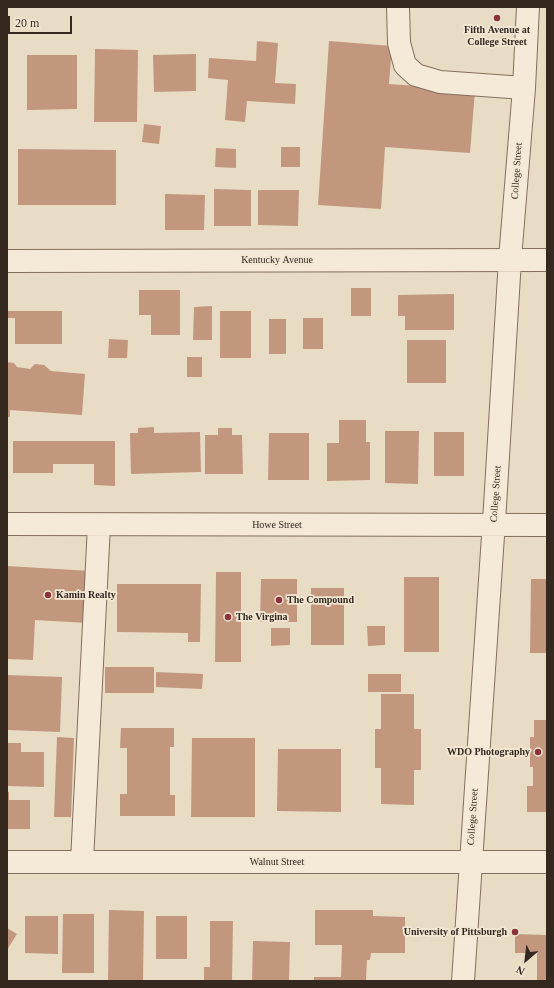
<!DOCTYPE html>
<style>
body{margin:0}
#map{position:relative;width:554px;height:988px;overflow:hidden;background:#e9dcc5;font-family:"Times New Roman",serif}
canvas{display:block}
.frame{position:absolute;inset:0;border:8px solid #34281f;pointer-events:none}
.north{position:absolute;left:506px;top:940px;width:40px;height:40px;-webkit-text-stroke:3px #f1e7d3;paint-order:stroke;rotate:208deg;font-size:11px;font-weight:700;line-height:16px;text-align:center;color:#34281f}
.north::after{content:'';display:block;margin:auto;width:14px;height:18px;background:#34281f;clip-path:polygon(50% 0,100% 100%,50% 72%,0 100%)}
.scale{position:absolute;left:8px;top:16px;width:64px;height:18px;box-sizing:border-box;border:2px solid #34281f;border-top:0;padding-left:5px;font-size:12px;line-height:14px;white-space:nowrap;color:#34281f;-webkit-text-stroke:3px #f1e7d3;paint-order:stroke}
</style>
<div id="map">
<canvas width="554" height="988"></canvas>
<div class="frame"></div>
<div class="north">N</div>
<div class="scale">20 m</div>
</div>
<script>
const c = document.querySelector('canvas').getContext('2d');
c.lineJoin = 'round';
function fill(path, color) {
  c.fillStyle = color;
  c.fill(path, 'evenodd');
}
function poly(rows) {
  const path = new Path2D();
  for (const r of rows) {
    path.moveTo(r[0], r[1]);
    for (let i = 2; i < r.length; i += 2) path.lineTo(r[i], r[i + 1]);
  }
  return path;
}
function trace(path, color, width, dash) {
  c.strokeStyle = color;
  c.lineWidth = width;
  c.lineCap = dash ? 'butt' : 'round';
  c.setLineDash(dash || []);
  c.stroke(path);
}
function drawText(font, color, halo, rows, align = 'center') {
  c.font = font + ' "Times New Roman",serif';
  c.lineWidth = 3.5;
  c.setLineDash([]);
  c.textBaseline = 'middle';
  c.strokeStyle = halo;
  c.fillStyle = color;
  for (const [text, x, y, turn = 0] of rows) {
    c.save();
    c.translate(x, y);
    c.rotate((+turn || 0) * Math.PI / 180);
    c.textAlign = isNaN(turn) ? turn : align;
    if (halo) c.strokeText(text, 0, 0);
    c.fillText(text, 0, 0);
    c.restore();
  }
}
fill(poly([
 [257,41,278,43,275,83,296,84,295,104,247,101,245,122,225,120,228,80,208,78,209,58,256,61],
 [329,41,392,46,389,84,475,90,470,153,385,147,381,209,318,205],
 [95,49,138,50,137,122,94,122],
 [196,54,196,91,154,92,153,55],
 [27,55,77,55,77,109,27,110],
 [144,124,161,126,159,144,142,142],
 [281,147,300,147,300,167,281,167],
 [216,148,236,149,236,168,215,167],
 [18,149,116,150,116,205,18,205],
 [214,189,251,190,251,226,214,226],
 [258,190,299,190,298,226,258,225],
 [165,194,205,195,204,230,165,230],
 [351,288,371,288,371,316,351,316],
 [139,290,180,290,180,335,151,335,151,315,139,315],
 [454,294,454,330,405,330,405,316,398,316,398,295],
 [212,306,212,340,193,340,194,307],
 [8,311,62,311,62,344,15,344,15,318,8,318],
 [220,311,251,311,251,358,220,358],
 [303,318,323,318,323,349,303,349],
 [269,319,286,319,286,354,269,354],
 [109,339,128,340,127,358,108,358],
 [407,340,446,340,446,383,407,383],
 [187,357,202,357,202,377,187,377],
 [7,362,14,363,17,367,30,369,35,364,44,365,51,371,85,374,82,415,10,410,10,417,7,417],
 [339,420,366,420,366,442,370,442,370,480,327,481,327,443,339,443],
 [154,427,154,433,200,432,201,472,131,474,130,433,138,433,138,428],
 [218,428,232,428,232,435,242,435,243,474,205,474,205,435,218,435],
 [385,431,419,431,418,484,385,483],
 [434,432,464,432,464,476,434,476],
 [269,433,309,433,309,480,268,480],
 [13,441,115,441,115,486,94,485,94,464,53,464,53,473,13,473],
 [7,566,91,571,88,623,35,620,33,660,7,659],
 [216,572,241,572,241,662,215,662],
 [404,577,439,577,439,652,404,652],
 [261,579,297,579,297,622,260,622],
 [531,579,547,579,547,653,530,653],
 [117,584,201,584,200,642,188,642,188,633,117,632],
 [311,588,344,588,344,645,311,645],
 [367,626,385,626,385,645,368,646],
 [271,628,290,628,290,645,271,646],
 [105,667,154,667,154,693,105,693],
 [156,672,203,674,202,689,156,687],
 [368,674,401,674,401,692,368,692],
 [7,675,62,677,60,732,7,730],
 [381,694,414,694,414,729,421,729,421,770,414,770,414,805,381,804,381,768,375,768,375,729,381,729],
 [534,720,547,720,547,812,527,812,527,786,533,786,533,767,530,767,530,737,534,737],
 [121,728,174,728,174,747,170,747,170,795,175,795,175,816,120,816,120,794,127,794,127,748,120,748],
 [57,737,74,738,71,817,54,817],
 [192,738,255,738,255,817,191,817],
 [7,743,21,743,21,752,44,752,44,787,7,786],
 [278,749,341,749,341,812,277,811],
 [7,792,9,792,9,800,30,800,30,829,7,829],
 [109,910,144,911,143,981,108,981],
 [315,910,373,910,373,916,405,917,405,953,371,953,370,960,367,960,366,981,314,981,314,977,341,977,342,945,315,945],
 [63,914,94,914,94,973,62,973],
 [25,916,58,916,58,954,25,953],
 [156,916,187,916,187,959,156,959],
 [210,921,233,921,232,981,204,981,204,967,210,967],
 [7,928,17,934,7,950],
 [515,934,547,935,547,981,537,981,537,953,515,953],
 [253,941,290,942,289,981,252,981]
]), '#c3977e');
const minor = poly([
 [398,7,399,43,405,65,416,75,440,82,524,88],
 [7,261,547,260],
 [7,524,547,525],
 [82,861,99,525],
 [7,862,547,862],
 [463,981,495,506,510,259,524,88,528,7]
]);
trace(minor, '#826f5d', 24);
trace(minor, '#f5ead7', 22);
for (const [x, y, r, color] of [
 [497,18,4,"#8b3339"],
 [48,595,4,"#8b3339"],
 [279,600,4,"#8b3339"],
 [228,617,4,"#8b3339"],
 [538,752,4,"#8b3339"],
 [515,932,4,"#8b3339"]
]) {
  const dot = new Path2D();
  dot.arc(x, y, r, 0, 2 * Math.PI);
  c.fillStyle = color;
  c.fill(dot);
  trace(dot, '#f1e7d3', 1.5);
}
drawText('bold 10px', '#34281f', '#f1e7d3', [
 ["Fifth Avenue at",497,30,"center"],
 ["College Street",497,42,"center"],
 ["Kamin Realty",56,595],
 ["The Compound",287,600],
 ["The Virgina",236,617],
 ["WDO Photography",530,752,"right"],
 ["University of Pittsburgh",507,932,"right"]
], 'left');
drawText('10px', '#34281f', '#f1e7d3', [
 ["College Street",517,171,-86],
 ["Kentucky Avenue",277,260],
 ["College Street",496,494,-86],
 ["Howe Street",277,525],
 ["College Street",473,817,-86],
 ["Walnut Street",277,862]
]);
</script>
